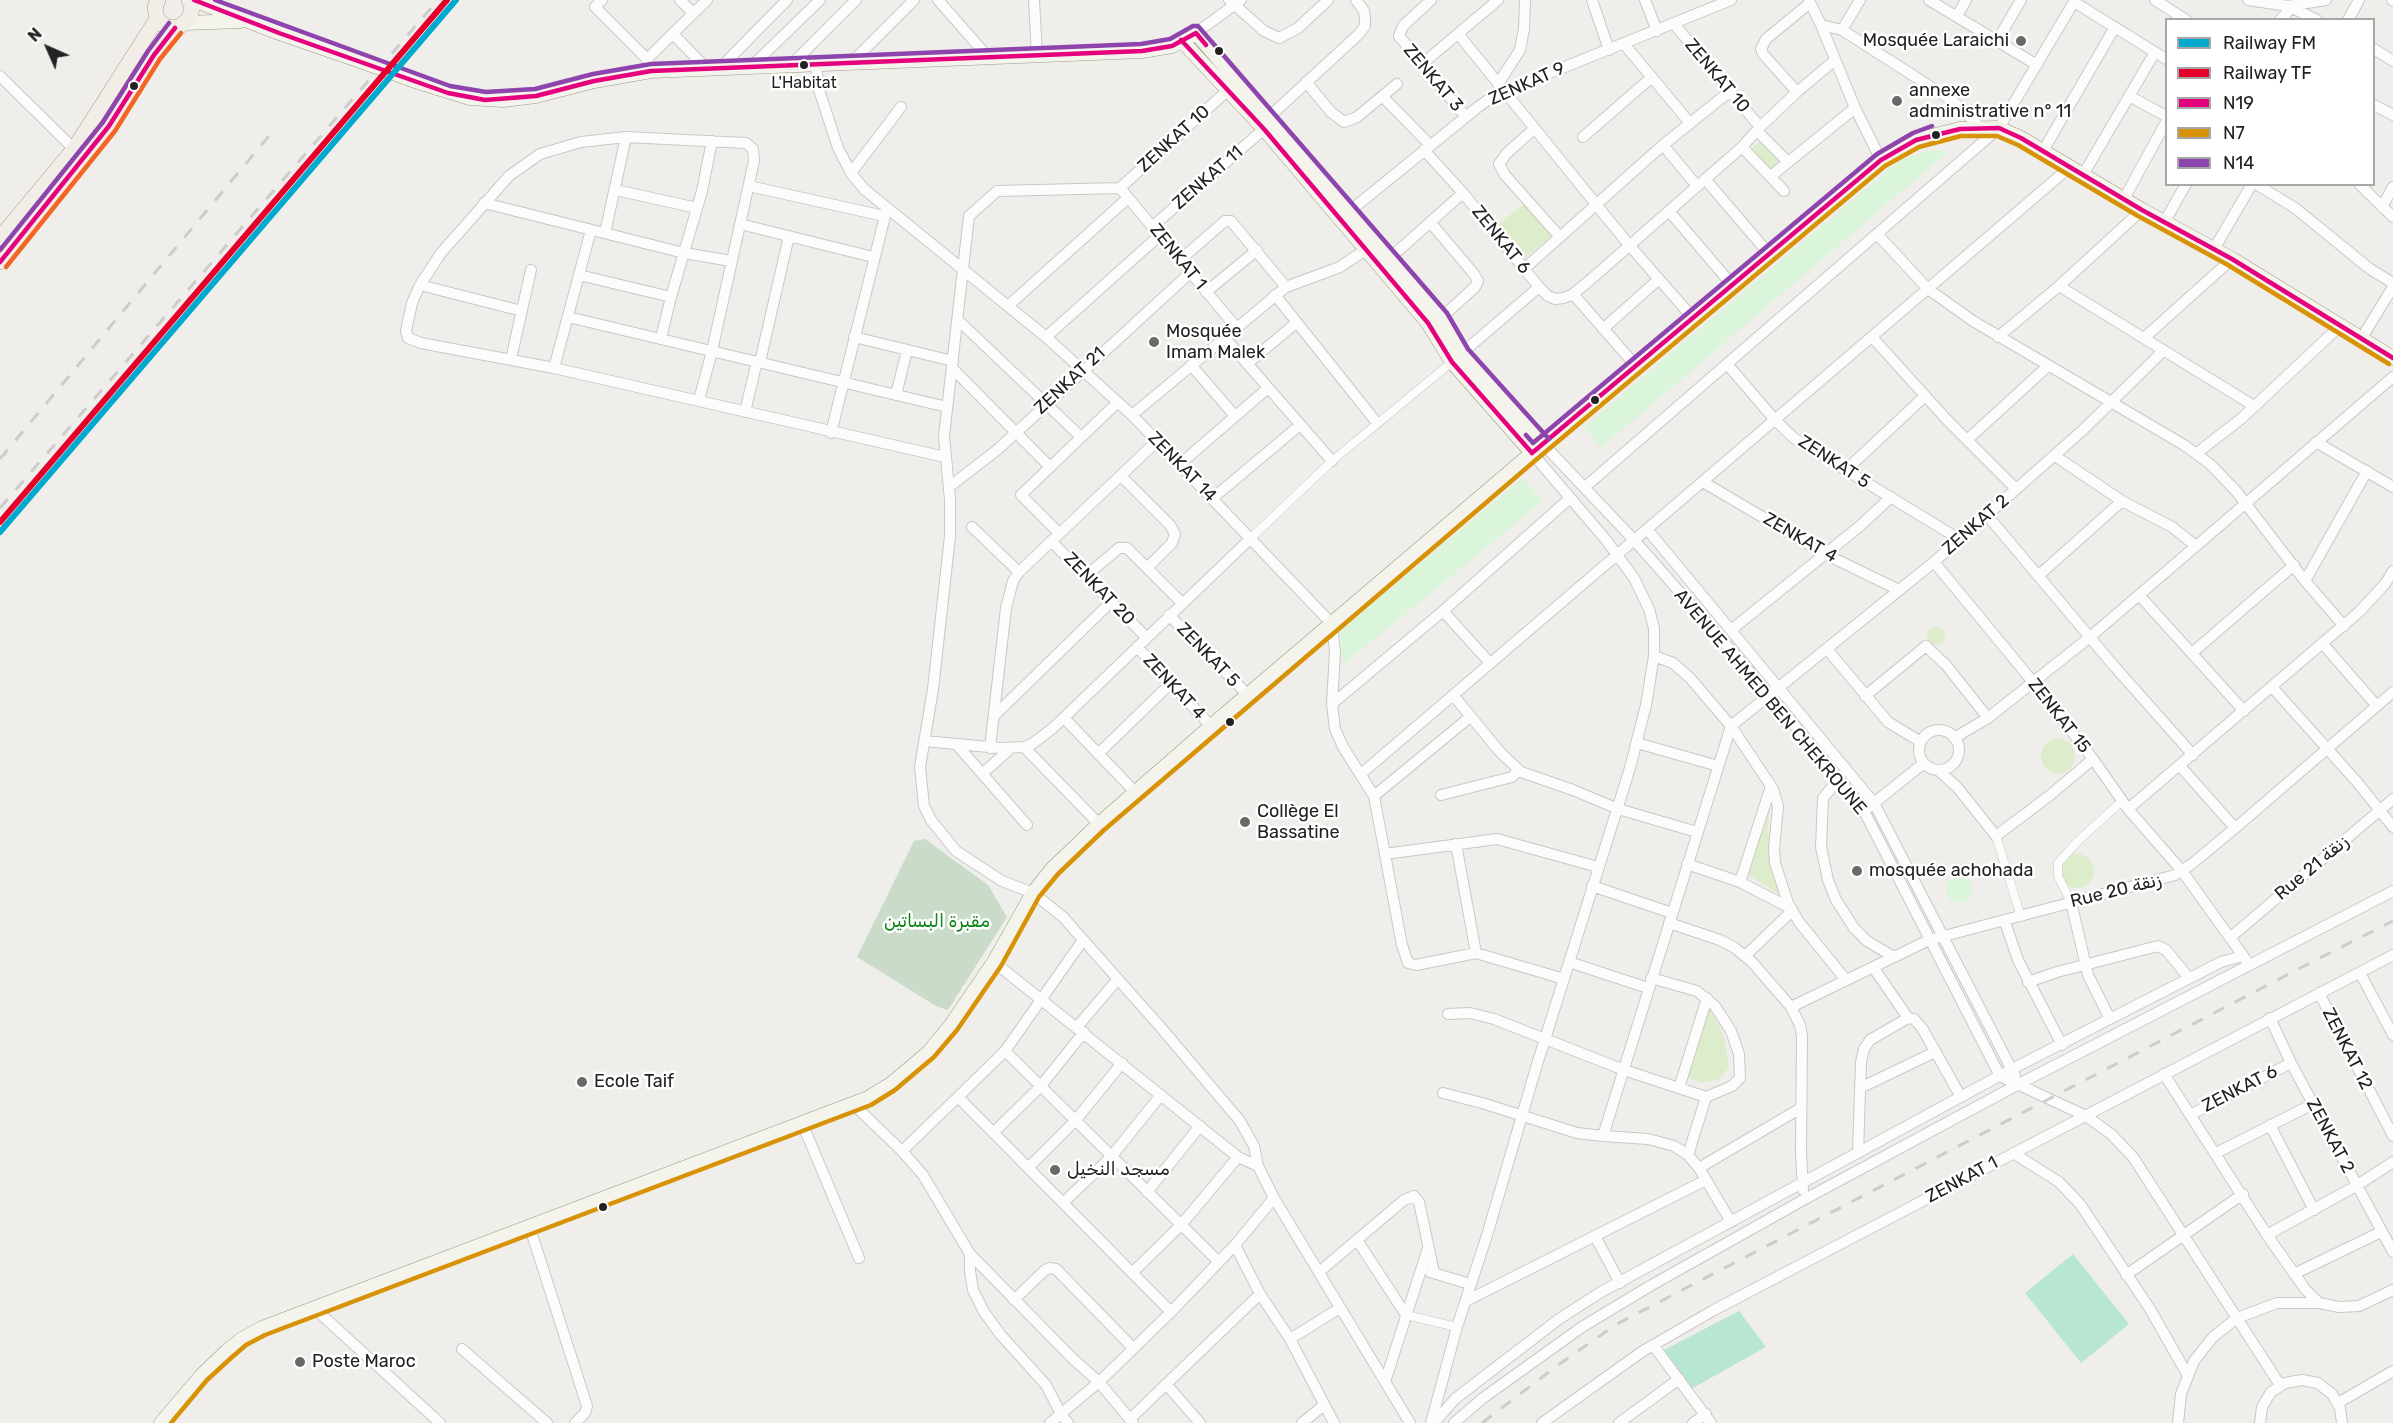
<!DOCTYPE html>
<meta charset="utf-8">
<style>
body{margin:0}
#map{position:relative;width:2393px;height:1423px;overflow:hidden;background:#f0eeeb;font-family:Rubik,sans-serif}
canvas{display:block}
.legend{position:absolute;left:2165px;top:18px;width:210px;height:168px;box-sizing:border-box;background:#fff;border:2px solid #a7a7a7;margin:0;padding:8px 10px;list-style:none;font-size:18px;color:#222}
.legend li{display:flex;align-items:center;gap:12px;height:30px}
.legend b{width:30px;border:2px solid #a7a7a7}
.north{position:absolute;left:18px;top:18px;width:60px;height:60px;-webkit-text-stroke:4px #fff;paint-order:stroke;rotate:315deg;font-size:16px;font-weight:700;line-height:24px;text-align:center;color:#222}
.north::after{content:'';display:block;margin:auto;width:21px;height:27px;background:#222;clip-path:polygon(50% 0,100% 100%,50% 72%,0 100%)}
</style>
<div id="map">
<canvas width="2393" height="1423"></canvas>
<ul class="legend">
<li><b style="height:8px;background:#00a9ce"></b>Railway FM</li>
<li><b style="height:8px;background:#e4002b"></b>Railway TF</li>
<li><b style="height:8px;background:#e5007d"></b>N19</li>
<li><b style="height:8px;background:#d79205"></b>N7</li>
<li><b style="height:8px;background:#8e44ad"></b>N14</li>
</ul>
<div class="north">N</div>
</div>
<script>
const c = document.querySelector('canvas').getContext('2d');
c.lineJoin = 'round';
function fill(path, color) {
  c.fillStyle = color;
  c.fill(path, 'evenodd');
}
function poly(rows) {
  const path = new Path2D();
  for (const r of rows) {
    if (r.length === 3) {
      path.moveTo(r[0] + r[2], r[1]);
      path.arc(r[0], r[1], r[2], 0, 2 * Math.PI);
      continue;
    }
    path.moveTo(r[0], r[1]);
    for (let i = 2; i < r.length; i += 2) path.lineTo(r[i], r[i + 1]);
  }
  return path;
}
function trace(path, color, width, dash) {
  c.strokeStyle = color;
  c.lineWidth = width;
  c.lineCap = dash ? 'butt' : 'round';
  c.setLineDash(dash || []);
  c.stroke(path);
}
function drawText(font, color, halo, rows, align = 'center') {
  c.font = font + ' Rubik,Cairo,sans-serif';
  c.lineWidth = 5;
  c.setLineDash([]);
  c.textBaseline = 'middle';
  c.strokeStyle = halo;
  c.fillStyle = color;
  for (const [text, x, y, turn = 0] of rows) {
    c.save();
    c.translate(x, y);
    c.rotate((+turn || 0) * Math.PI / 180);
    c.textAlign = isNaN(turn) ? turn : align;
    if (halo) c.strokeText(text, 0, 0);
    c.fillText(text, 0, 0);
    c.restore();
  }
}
fill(poly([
 [1763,138,1782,161,1770,171,1751,149],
 [1526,202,1553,234,1525,258,1498,225],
 [1936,636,9],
 [2058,756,17],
 [1769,813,1768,836,1771,862,1781,895,1748,875],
 [2077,871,17],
 [1708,1005,1724,1036,1729,1068,1719,1079,1702,1083,1686,1077]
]), '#ddeccb');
fill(poly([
 [925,839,988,885,1007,917,948,1010,936,1006,857,957,914,841]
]), '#cadbca');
fill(poly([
 [1931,150,1948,152,1601,448,1584,427,1900,160],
 [1523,478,1543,501,1343,665,1340,630],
 [1959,890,13]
]), '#daf5da');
fill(poly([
 [2073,1254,2129,1324,2081,1363,2025,1293],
 [1739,1311,1766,1347,1691,1389,1664,1350]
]), '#b7e6d2');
const pedestrian = poly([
 [1251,538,1332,461,1452,362],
 [1996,836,2021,917],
 [2071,902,2058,876,2058,863,2078,841,2122,801],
 [1406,1315,1457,1327]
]);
const minor = poly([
 [602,0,595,7,647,59],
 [680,0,693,13],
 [938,0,988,57],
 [1034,0,1037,55],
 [1229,0,1264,31,1279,38,1298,28,1328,0],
 [1431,0,1403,26,1399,36,1466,117],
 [1592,0,1609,50],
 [1645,0,1657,31],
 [1809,0,1821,25,1855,108,1881,160],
 [1929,0,2037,65],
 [2155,0,2186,20],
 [2248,0,2288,6,2326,0],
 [2392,0,2393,1],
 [2074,2,2166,59],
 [2288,6,2317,20],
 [1957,16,1966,0],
 [2280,20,2291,8],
 [2348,20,2359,0],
 [1674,24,1760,127],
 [1821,25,1842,30,1953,101,1980,127],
 [1842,30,1860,0],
 [1196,33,1241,0],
 [673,34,707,69],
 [1459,35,1629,245,1693,318],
 [1997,41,2021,0],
 [1624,44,1690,123],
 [2374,49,2393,61],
 [851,63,914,0],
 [816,65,819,90,838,148,851,173,864,189,1046,337,1132,415,1332,624,1335,652,1332,704,1335,729,1343,747,1374,796,1402,945,1408,963,1416,965,1476,953,1564,979],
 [1421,65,1498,0],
 [790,66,856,0],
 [751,67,820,0],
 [720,68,787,0],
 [651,71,647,59,707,0],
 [0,76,74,149],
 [1306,82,1331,112,1344,122,1357,117,1397,84],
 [1498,84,1520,50,1524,29,1525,0],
 [1797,92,1763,54,1761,49,1766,39,1810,3],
 [2129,96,2166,116],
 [1383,97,1430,145],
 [2374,105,2393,115],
 [1268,118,1359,34,1365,26,1365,19,1364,11,1356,0],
 [1534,129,1506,154,1499,164,1505,175,1560,237],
 [1757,131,1788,162],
 [1583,137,1652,77],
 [1663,145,1697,186],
 [1742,147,1784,191],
 [1424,150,1463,193,1539,287,1548,296,1555,299,1564,298,1573,294,1589,281,1742,147,1760,127,1797,92,1835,60],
 [2043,151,2115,27],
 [851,173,901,107],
 [2083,175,2155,52],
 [1771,176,1855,108],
 [1705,179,1770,255],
 [2256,184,2295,208,2370,269,2393,283],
 [2359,184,2393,217],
 [749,186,884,216],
 [1120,188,997,191,969,216,944,436,950,500,950,536,933,689,920,767,924,806,931,820,956,851,1002,881,1033,893,1063,917,1163,1030,1240,1121,1254,1146,1258,1166,1274,1198,1410,1423],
 [1120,188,1236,327],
 [1120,188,1228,90],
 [616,190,697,208],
 [2124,199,2166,122],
 [484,203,684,253,731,261],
 [2382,207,2393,187],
 [1669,211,1733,286],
 [1345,215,1478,107,1495,95,1731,0],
 [2165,221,2186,184],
 [1430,222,1474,274,1478,281,1475,287,1441,318],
 [740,224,873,257],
 [1153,226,1264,129],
 [605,233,626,137],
 [1877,234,1928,289,1973,321,2184,445,2210,464,2236,491,2305,581,2344,626],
 [2214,249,2252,184],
 [1390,258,1463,193],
 [1180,260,1225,221,1231,221,1286,287],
 [1524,269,1663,145,1729,92],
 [579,275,671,297],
 [420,285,522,311],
 [2059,286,2254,406],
 [1206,292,1257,250],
 [1573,294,1636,366],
 [1275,295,1377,423],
 [1009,305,1128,198],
 [568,317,947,407],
 [958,320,1081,437],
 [1603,329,1659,279],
 [854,337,953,361],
 [1046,337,1160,235],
 [1224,337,1332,461],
 [1872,337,1947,420,2016,489],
 [1998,337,2059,286,2142,210],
 [661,338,671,297,702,191,712,141],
 [2144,338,2232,259],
 [2361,339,2393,287],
 [1462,353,1539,287],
 [511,359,531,270],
 [760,362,789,236],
 [1247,364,1296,323],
 [1727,364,1775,420,1795,439,1959,539],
 [1191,365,1235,416],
 [554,368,591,230],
 [952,368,1050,467],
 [896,395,907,350],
 [699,400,712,351,754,161,753,149,746,143,626,137,581,142,540,154,509,176,441,253,420,285,412,303,406,331,408,338,421,343,554,368,945,457],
 [745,412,757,361],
 [1132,415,1286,287,1340,267,1371,246],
 [831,433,887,208],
 [1967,440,2048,366],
 [2316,442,2393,487],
 [1543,444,1634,540,1770,695,1864,811,2000,1076,2086,1116,2111,1134,2133,1157,2280,1385],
 [2197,453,2242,418,2340,326],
 [2055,456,2122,501,2172,527,2196,546],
 [1180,464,1268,388],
 [1845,471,1925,396],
 [1121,476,1170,525,1175,534,1172,543,1147,568],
 [1703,482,1825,554,1899,590],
 [949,487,997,450,1190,273],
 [1585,487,1999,128,2075,0],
 [1213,498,1300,425],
 [1987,515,2114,666,2193,755],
 [972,527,1019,572],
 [1647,529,1874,803,2015,1076],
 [1059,533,1021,495,1118,402],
 [1051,541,1147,638],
 [1934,562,2033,682,2093,759,2128,809,2182,871,2246,960],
 [1087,575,1119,548,1127,548,1182,603],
 [2038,576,2122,501],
 [2305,581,2367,471],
 [2139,595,2244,711],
 [1443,611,1490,663],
 [1169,615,1248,695],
 [1731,630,1860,526,1891,497],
 [2322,643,2376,705],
 [1137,647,1211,726],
 [1827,649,1888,722,1921,742],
 [2192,653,2294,565],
 [1654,656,1673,663,1690,678,1731,726,1773,789,1778,806,1774,849,1775,863,1788,903,1799,922,1846,980],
 [2272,687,2357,782,2393,827],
 [1453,695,1500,752,1521,772,1573,790,1618,809,1697,832],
 [1865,696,1926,646,1946,665,1988,718],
 [1332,704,1443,611,1569,499],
 [996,714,1112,601],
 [1064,718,1136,793],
 [1939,750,20],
 [1954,738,1988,718,2090,637,2393,377],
 [924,741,1000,748,1024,747,1032,744,1053,728,1251,538],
 [1637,743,1718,766],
 [957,745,1027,825],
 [1024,747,1099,824],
 [990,748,1006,608,1013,581,1019,572,1157,441],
 [1098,754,1171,683],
 [2180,766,2235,828],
 [1938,770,1957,787,1996,836,2049,796,2093,759],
 [982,774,1011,748],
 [1361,774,2070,167],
 [1839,779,1823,798,1821,847,1828,880,1836,900,1854,928,1867,941,1894,957],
 [1441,795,1512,777,1518,771],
 [1374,796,1470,717],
 [1869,807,1924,763],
 [2128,809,2359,612,2385,584,2393,571],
 [1456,844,1476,953],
 [1385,854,1497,839,1598,867],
 [1687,864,1740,882,1790,908],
 [1740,882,1771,786],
 [1592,886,1672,913],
 [2071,902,2088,975,2110,1019],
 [2005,922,2018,960,2062,1045],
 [1669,923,1720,940,1735,948,1752,962,1791,1007,1800,1025,1802,1036,1801,1152,1803,1190],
 [2231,937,2393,799],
 [1745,956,1792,911],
 [994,962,1238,1157,1258,1166],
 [1569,962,1648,988],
 [1873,967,1908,1018],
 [2360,973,2393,1035],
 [2028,982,2057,972,2158,946,2166,950,2189,978],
 [2319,993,2393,1136],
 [1791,1007,1929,940,2175,875,2193,863,2240,824,2393,692],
 [1448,1014,1470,1013,1494,1019,1624,1070,1706,1097,1732,1086,1740,1078,1739,1054,1731,1031,1715,1006,1697,991,1651,978],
 [2270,1018,2291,1063,2393,1252],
 [1077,1027,1118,979],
 [1005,1051,1219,1262],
 [2164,1074,2267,1235,2305,1289,2319,1303],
 [1679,1088,1707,998],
 [1860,1088,1935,1052],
 [1443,1093,1482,1103,1577,1133,1603,1136,1648,1139,1674,1146,1688,1155,1699,1168,1731,1222],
 [958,1097,1005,1051,1083,940],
 [853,1104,902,1151,923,1175,970,1254,1072,1358,1099,1382,1133,1423],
 [2190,1115,2291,1063],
 [802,1123,859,1258],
 [2270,1125,2314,1210],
 [993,1133,1040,1087,1084,1032],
 [1603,1136,1731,726,1934,562,2084,429,2163,351],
 [902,1151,958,1097,1171,1312],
 [1858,1153,1861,1062,1864,1049,1870,1040,1908,1018,1914,1019,1922,1028,1961,1097],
 [2013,1153,2059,1182,2080,1204,2150,1309,2187,1374],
 [2216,1153,2313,1104],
 [1688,1155,1706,1097],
 [1028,1168,1075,1121,1122,1063],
 [1699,1168,1801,1108],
 [1147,1192,1200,1126],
 [1063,1203,1111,1157,1161,1095],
 [530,1228,587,1406,585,1413,575,1423],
 [2267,1235,2356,1186,2393,1162],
 [1595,1236,1620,1283],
 [1357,1240,1406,1315],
 [1235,1245,1260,1294,1290,1339,1334,1423],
 [970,1254,970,1271,973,1290,984,1312,1000,1334,1046,1385,1061,1414,1068,1423],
 [1319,1272,1404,1200,1414,1196,1419,1202,1434,1273],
 [1430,1272,1470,1284],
 [1132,1273,1181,1225,1238,1157],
 [2294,1274,2381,1232],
 [2126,1275,2243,1194],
 [1014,1300,1045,1270,1050,1268,1056,1269,1133,1348],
 [1466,1301,1706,1180],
 [313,1307,440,1423],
 [1290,1339,1340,1308],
 [1653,1345,1711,1423],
 [462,1349,547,1423],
 [1385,1382,1428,1248],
 [1166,1384,1200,1423],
 [2338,1403,2393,1371],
 [1130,1419,1260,1294],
 [1050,1423,1099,1382,1171,1312,1235,1245,1274,1198],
 [1302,1423,1324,1405],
 [1431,1423,1457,1327,1488,1232,1535,1071,1630,768,1646,705,1654,656,1654,628,1649,609,1634,578,1606,540,1532,453],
 [1434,1423,1455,1399,1473,1385,1559,1319,1601,1292,2012,1069,2221,962,2243,956],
 [1454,1423,1483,1398,1582,1327,1650,1286,1805,1199,2019,1084,2393,891],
 [1542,1423,1643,1351,1714,1310,2393,955],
 [1619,1423,1679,1379],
 [1693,1423,1706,1414],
 [2178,1423,2181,1394,2194,1361,2213,1337,2237,1318,2277,1303,2319,1303,2339,1307,2359,1306,2393,1290],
 [2260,1423,2262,1407,2271,1392,2285,1383,2302,1380,2318,1383,2332,1394,2340,1408,2342,1423]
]);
const secondary = poly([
 [194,0,279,33,363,62],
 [185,23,241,21],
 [1181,40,1264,129,1428,323,1452,362,1532,453],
 [412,80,470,98,503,100,536,96,594,81,651,71,1142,51,1172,46,1196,33,1390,258,1441,318,1462,353,1543,444],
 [161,1423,202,1375,226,1352,242,1339,262,1328,868,1098,891,1084,929,1052,951,1025,994,962,1033,893,1052,869,1099,824,1224,715,1532,453,1881,160,1916,140,1960,129,1999,128,2021,138,2142,210,2232,259,2393,358]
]);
const primary = poly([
 [158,0,155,7,157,19,165,26,175,28,180,26,189,19,192,8,189,0],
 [0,238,74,149,157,19],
 [0,262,109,126,154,55,175,28]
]);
trace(pedestrian, '#c9c8c7', 9);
trace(minor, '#c9c8c7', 12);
trace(secondary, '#999a82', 15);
trace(primary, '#a79c86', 16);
trace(pedestrian, '#fdfcfc', 8);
trace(minor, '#fdfcfc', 10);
trace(secondary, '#f4f4ed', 14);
trace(primary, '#f3ede7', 15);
trace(poly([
 [0,459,273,131],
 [0,508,438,0],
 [1482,1423,1558,1365,1617,1324,2308,964,2393,921]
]), '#ccc', 3, [12, 12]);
const secondaryBridge = poly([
 [363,62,412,80]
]);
trace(secondaryBridge, '#999a82', 15, []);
trace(secondaryBridge, '#f4f4ed', 14);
trace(poly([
 [194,0,279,33,448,93,485,100,536,96,594,81,651,71,1142,51,1172,46,1196,33,1206,45],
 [1181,40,1264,129,1428,323,1452,362,1532,453,1881,160,1916,140,1960,129,1999,128,2021,138,2142,210,2232,259,2393,358],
 [0,262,109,126,154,55,175,28]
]), '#e5007d', 4.5);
trace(poly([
 [171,1423,207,1380,231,1358,246,1345,265,1335,871,1105,895,1090,934,1057,957,1030,1001,966,1039,897,1058,874,1104,830,1537,459,1885,166,1919,147,1961,136,1997,136,2018,145,2138,216,2228,265,2389,364]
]), '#d79205', 4.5);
trace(poly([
 [215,0,450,86,486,92,535,89,593,74,651,64,1141,44,1170,39,1193,26,1198,26,1447,313,1468,349,1549,439],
 [0,250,103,122,148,51,169,23],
 [1526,435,1533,443,1877,154,1913,133,1932,126]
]), '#8e44ad', 4.5);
trace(poly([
 [6,267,115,131,160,59,181,33]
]), '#f26522', 4.5);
trace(poly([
 [0,532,456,0]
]), '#00a9ce', 6);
trace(poly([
 [0,522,447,0]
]), '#e4002b', 6);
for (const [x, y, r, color] of [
 [2021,41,6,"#6a6968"],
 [1219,51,5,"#222"],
 [804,65,5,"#222"],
 [134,86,5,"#222"],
 [1897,101,6,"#6a6968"],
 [1936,135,5,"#222"],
 [1154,342,6,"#6a6968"],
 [1595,400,5,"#222"],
 [1230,722,5,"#222"],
 [1245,822,6,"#6a6968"],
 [1857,871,6,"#6a6968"],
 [582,1082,6,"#6a6968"],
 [1055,1170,6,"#6a6968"],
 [603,1207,5,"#222"],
 [300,1362,6,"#6a6968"]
]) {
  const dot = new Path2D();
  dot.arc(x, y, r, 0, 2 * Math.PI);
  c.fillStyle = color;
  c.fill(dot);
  trace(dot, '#fff', 2);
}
drawText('16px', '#222', '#fff', [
 ["L'Habitat",804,83]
]);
drawText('18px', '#222', '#fff', [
 ["Mosquée Laraichi",2009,41,"right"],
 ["annexe",1909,91],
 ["administrative n° 11",1909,112],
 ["Mosquée",1166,332],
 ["Imam Malek",1166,353],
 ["Collège El",1257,812],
 ["Bassatine",1257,833],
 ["mosquée achohada",1869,871],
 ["Ecole Taif",594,1082],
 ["مسجد النخيل",1067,1170],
 ["Poste Maroc",312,1362]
], 'left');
drawText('18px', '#222', '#fff', [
 ["ZENKAT 10",1717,76,50],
 ["ZENKAT 3",1433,78,50],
 ["ZENKAT 9",1527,84,-24],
 ["ZENKAT 10",1174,139,-42],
 ["ZENKAT 11",1208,178,-41],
 ["ZENKAT 6",1501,240,51],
 ["ZENKAT 1",1178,257,51],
 ["ZENKAT 21",1070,381,-43],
 ["ZENKAT 5",1834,462,33],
 ["ZENKAT 14",1182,467,46],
 ["ZENKAT 2",1976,525,-41],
 ["ZENKAT 4",1800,538,30],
 ["ZENKAT 20",1099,589,46],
 ["ZENKAT 5",1208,655,46],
 ["ZENKAT 4",1174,687,47],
 ["AVENUE AHMED BEN CHEKROUNE",1770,702,50],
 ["ZENKAT 15",2059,716,52],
 ["Rue 21 زنقة",2312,868,-40],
 ["Rue 20 زنقة",2116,891,-14],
 ["ZENKAT 12",2347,1049,63],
 ["ZENKAT 6",2240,1089,-27],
 ["ZENKAT 2",2330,1136,62],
 ["ZENKAT 1",1962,1180,-28]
]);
drawText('18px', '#0c8416', '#fff', [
 ["مقبرة البساتين",937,922]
]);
</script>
